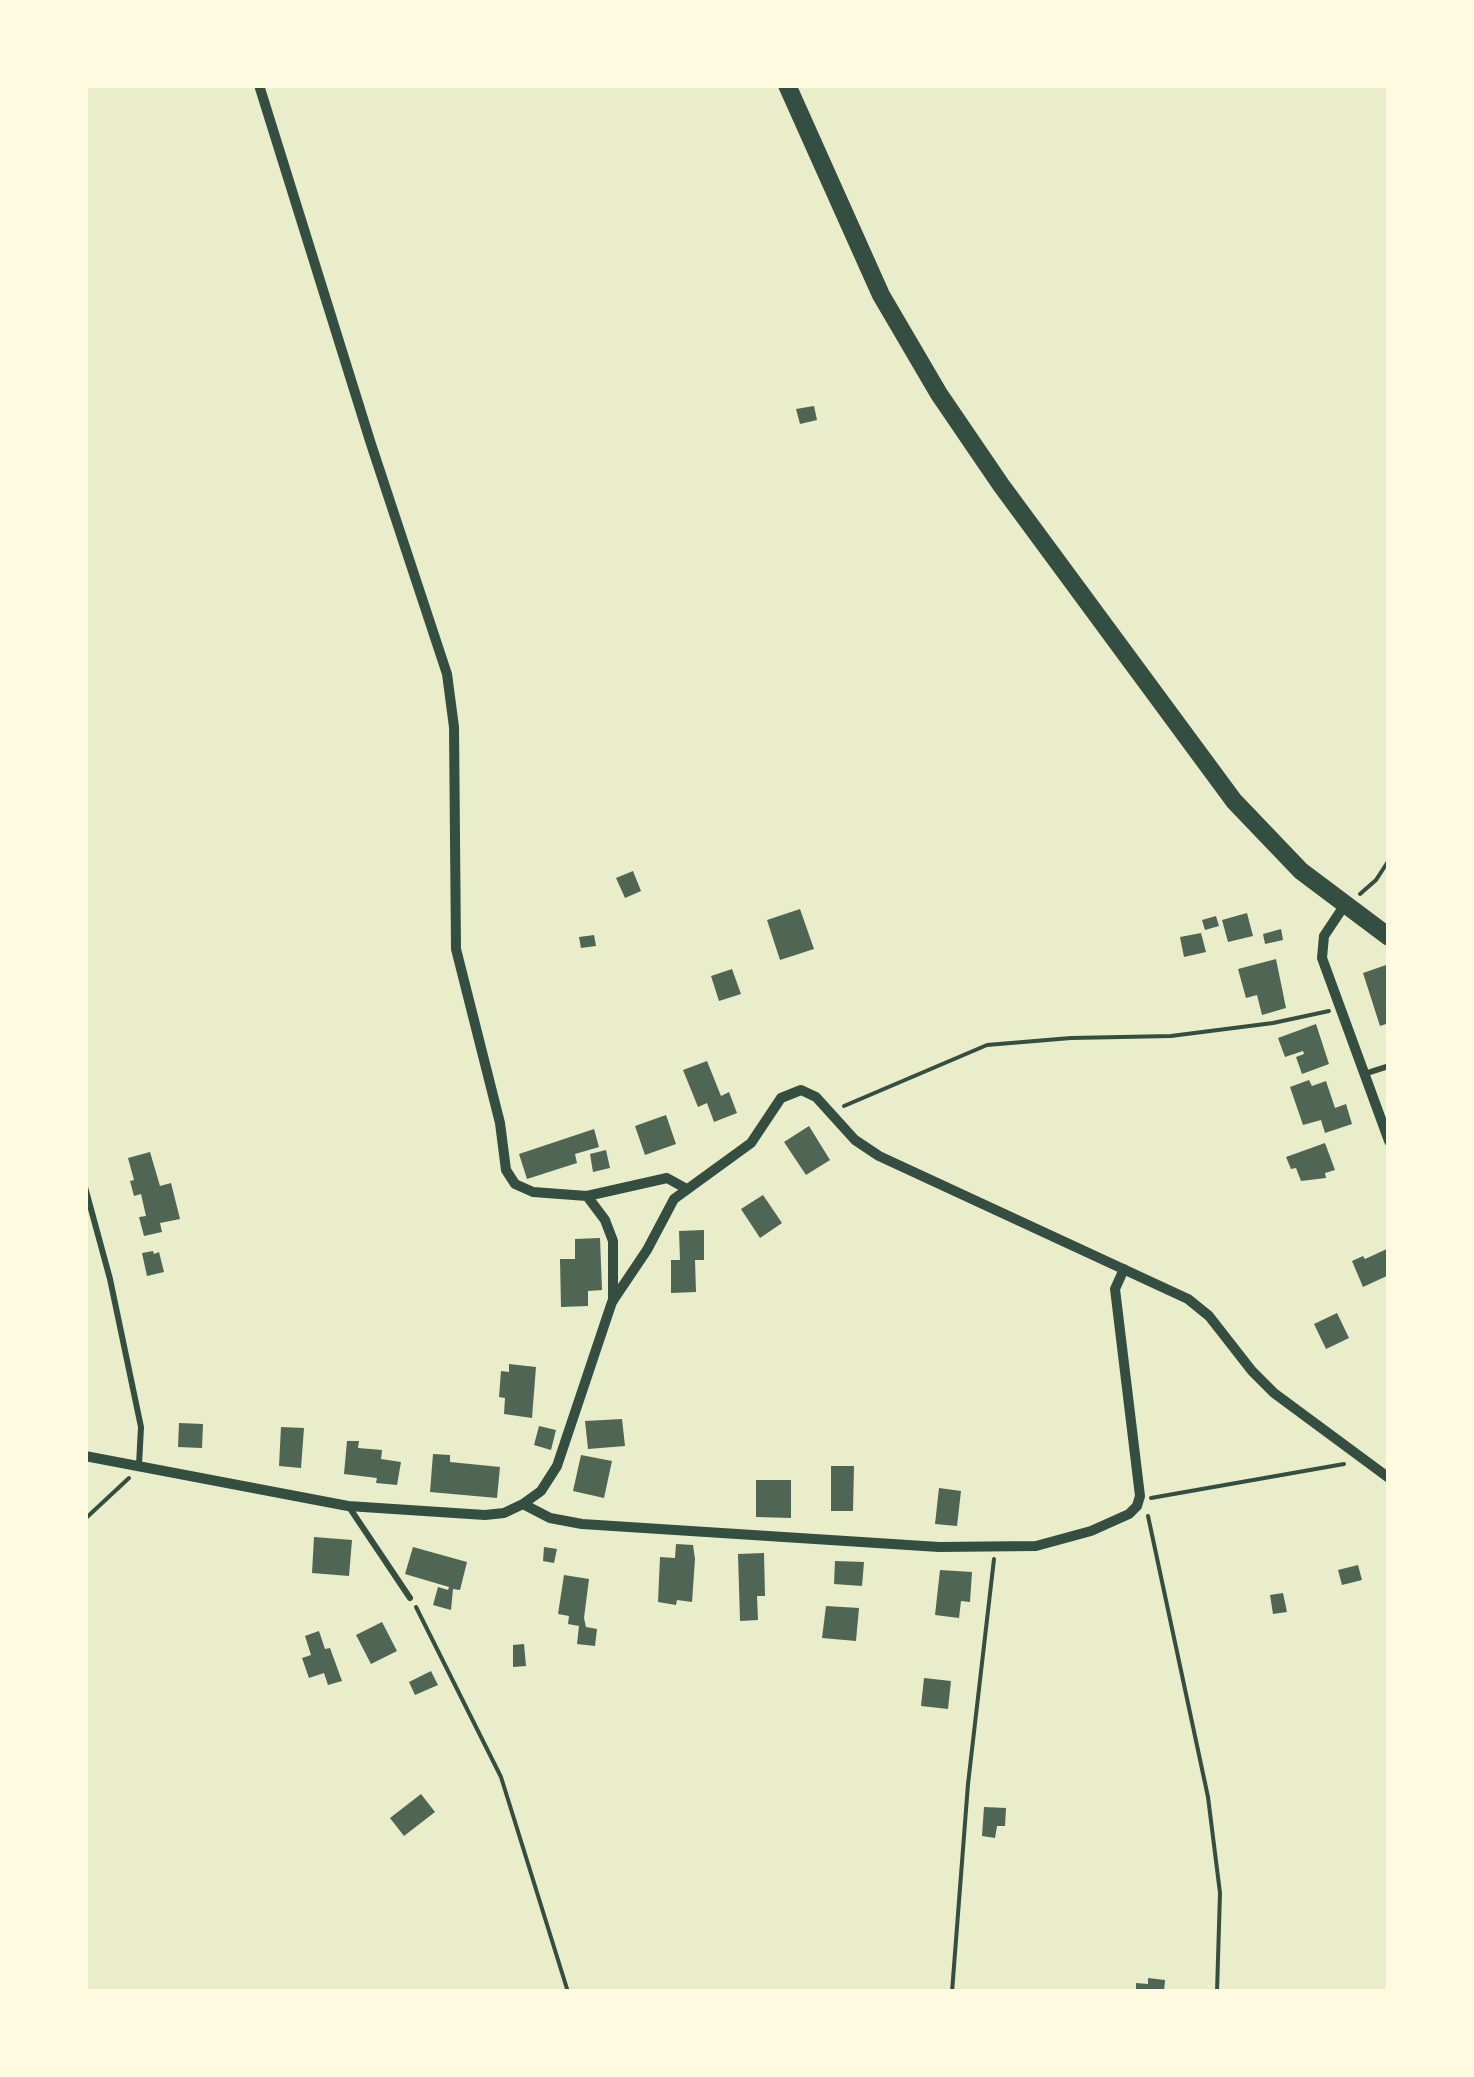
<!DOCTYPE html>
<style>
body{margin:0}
#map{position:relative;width:1474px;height:2077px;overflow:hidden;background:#e9edc9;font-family:"DM Sans",sans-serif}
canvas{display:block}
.frame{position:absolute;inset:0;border:88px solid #fefae0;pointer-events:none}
</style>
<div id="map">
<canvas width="1474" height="2077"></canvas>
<div class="frame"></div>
</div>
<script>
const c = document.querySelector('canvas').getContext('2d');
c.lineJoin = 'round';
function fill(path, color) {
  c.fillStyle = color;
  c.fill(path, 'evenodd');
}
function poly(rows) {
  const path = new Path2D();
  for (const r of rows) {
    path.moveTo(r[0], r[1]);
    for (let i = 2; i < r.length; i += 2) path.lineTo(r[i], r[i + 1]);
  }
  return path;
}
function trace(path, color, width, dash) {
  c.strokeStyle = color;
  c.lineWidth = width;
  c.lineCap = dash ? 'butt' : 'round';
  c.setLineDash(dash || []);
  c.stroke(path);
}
fill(poly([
 [814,406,817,420,800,424,796,409],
 [633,871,641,891,625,898,616,878],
 [800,909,814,949,780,960,767,920],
 [1247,913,1253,936,1228,942,1222,920],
 [1216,916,1219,926,1205,930,1202,920],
 [1281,929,1283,940,1265,944,1263,934],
 [1201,933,1206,952,1184,957,1180,937],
 [594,935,596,946,581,948,579,937],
 [1276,959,1286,1008,1262,1015,1257,995,1246,998,1238,969],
 [1389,964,1389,1023,1380,1026,1363,973],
 [732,969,741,994,719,1001,711,976],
 [1316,1024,1329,1064,1302,1074,1296,1057,1304,1054,1303,1051,1285,1057,1278,1038],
 [707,1061,721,1096,729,1092,737,1113,714,1122,707,1103,698,1107,683,1070],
 [1309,1080,1312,1086,1326,1081,1335,1108,1346,1104,1352,1124,1325,1133,1321,1120,1303,1125,1290,1087],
 [666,1115,676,1144,645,1155,635,1126],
 [809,1126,830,1160,806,1175,784,1142],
 [594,1129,599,1147,575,1154,577,1163,527,1179,519,1154],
 [1325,1143,1335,1170,1325,1173,1326,1178,1301,1181,1296,1168,1291,1169,1286,1157],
 [606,1150,610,1168,593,1172,590,1154],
 [150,1152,160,1186,171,1183,180,1219,160,1223,162,1232,144,1236,139,1217,146,1216,141,1194,134,1196,130,1181,134,1180,128,1158],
 [763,1195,782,1223,760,1238,741,1209],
 [704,1230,704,1260,695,1260,696,1292,671,1293,671,1260,680,1260,679,1231],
 [600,1238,602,1290,588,1291,588,1306,561,1307,560,1259,575,1259,575,1239],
 [1389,1248,1389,1275,1363,1287,1352,1261,1363,1256,1365,1259],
 [153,1251,154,1254,159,1252,164,1272,147,1276,142,1253],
 [1337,1313,1349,1338,1326,1349,1314,1324],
 [509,1364,536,1367,532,1418,504,1414,505,1398,499,1397,501,1371,509,1372],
 [622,1419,625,1446,588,1449,585,1421],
 [179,1423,203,1424,202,1448,178,1447],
 [539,1426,556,1430,551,1450,534,1445],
 [281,1427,304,1428,301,1468,279,1466],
 [347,1441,359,1441,358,1448,382,1450,381,1459,401,1462,397,1485,376,1483,377,1478,344,1474],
 [433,1454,450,1455,450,1462,500,1467,497,1498,430,1492],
 [581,1455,612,1461,604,1498,573,1491],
 [831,1466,854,1466,853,1511,831,1511],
 [756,1480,791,1480,791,1518,756,1517],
 [939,1488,961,1491,957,1526,935,1524],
 [314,1537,352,1540,349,1576,312,1573],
 [676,1544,693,1545,695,1559,692,1602,677,1600,676,1605,658,1602,660,1557,675,1558],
 [413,1547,467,1562,460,1590,453,1589,451,1610,433,1605,438,1587,448,1590,449,1587,405,1574],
 [544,1547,557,1549,554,1563,543,1561],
 [764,1553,765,1596,757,1596,758,1620,740,1621,738,1554],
 [835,1561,864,1562,862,1586,834,1584],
 [1358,1565,1362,1580,1342,1585,1338,1570],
 [940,1570,972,1572,970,1602,961,1601,959,1618,935,1615],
 [564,1575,589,1579,584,1618,586,1627,597,1629,595,1646,577,1644,579,1626,568,1624,569,1616,558,1614],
 [1283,1593,1287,1612,1273,1614,1270,1595],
 [826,1606,859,1608,856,1641,822,1638],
 [382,1622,397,1651,371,1664,356,1635],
 [319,1631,325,1649,330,1648,342,1681,328,1685,324,1673,309,1678,302,1658,311,1655,305,1636],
 [524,1644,526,1666,513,1667,513,1645],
 [431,1671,438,1685,415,1695,409,1682],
 [924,1678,951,1681,948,1709,921,1706],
 [421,1794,435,1812,404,1836,390,1818],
 [984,1807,1006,1808,1005,1826,997,1826,995,1838,982,1836],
 [1148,1978,1165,1980,1164,1992,1136,1992,1136,1983,1148,1984]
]), '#4f6655');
trace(poly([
 [1360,894,1376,880,1389,860],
 [844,1106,987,1045,1071,1038,1171,1036,1273,1023,1329,1011],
 [1151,1498,1344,1464],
 [1148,1516,1208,1797,1220,1893,1217,1992],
 [85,1519,129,1478],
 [416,1607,501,1777,568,1992],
 [952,1992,968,1784,994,1559]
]), '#344e41', 4);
trace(poly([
 [1364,1074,1389,1066],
 [85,1187,110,1279,141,1427,139,1465],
 [349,1507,410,1598]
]), '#344e41', 6);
trace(poly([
 [259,85,371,444,447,674,454,727,456,949,500,1123,506,1170,515,1184,533,1192,587,1196,667,1178,685,1188],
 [1344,906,1324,936,1322,958,1389,1141],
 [587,1196,605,1220,613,1241,613,1301],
 [85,1456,348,1506,485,1515,504,1513,523,1504,541,1491,557,1466,612,1302,647,1250,674,1199,751,1143,781,1098,801,1090,816,1097,855,1140,879,1156,1188,1299,1209,1316,1252,1371,1274,1393,1389,1478],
 [523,1504,550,1518,582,1524,939,1547,1036,1546,1091,1531,1129,1514,1137,1506,1140,1496,1115,1289,1124,1269]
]), '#344e41', 10);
trace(poly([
 [787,85,881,295,939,394,1001,485,1234,801,1301,871,1389,937]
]), '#344e41', 18);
</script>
